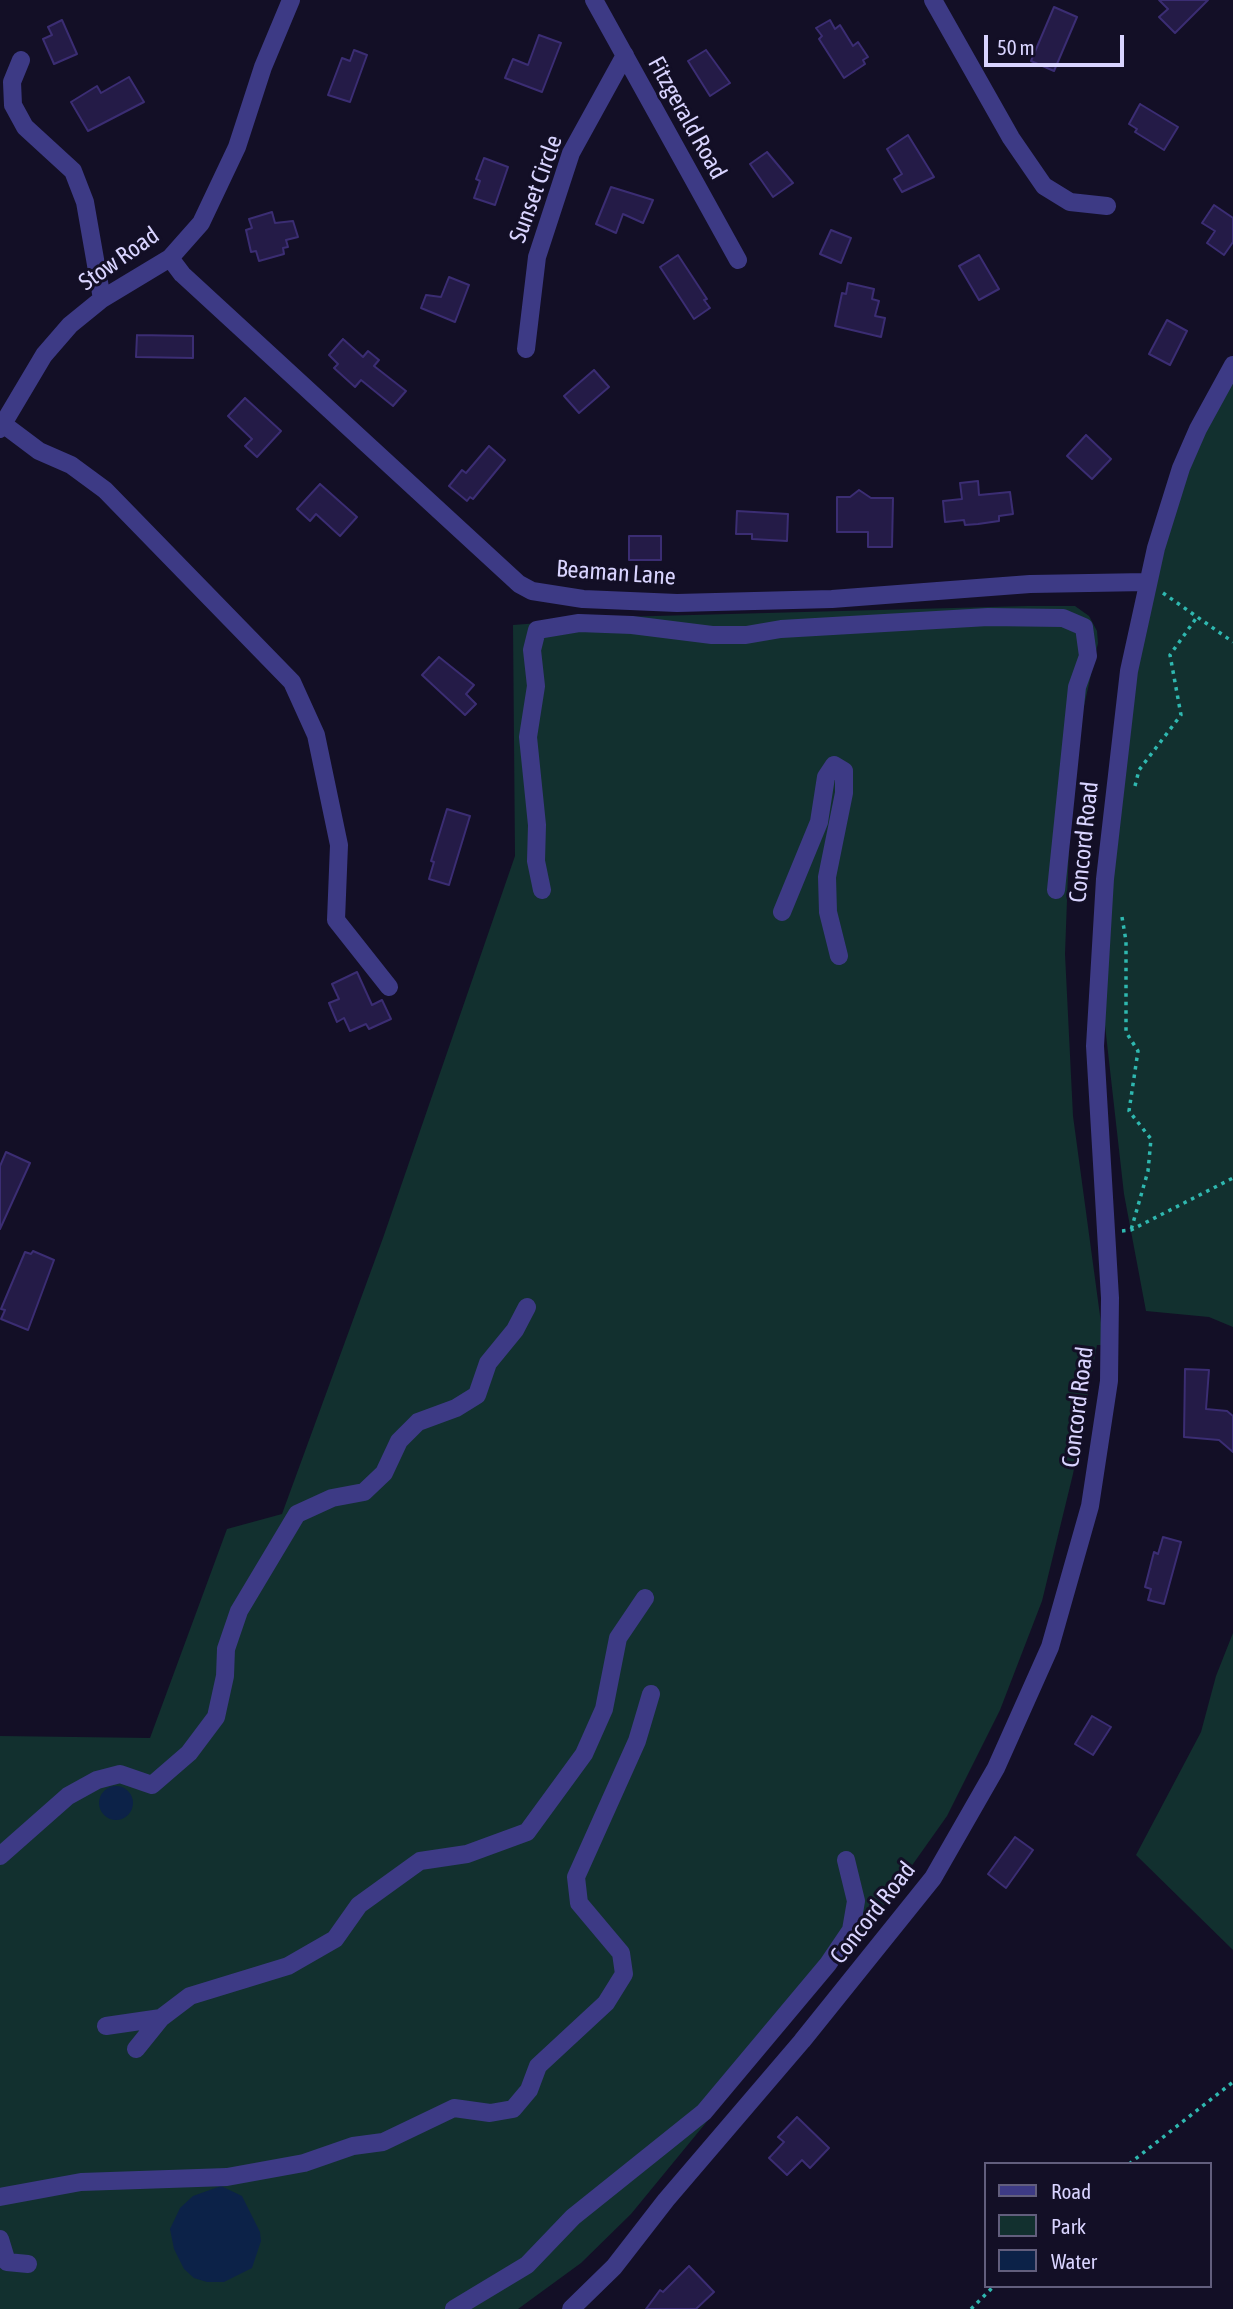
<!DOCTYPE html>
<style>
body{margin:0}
#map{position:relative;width:1233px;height:2309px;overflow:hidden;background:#130f26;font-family:"Asap Condensed",sans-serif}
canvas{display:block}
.legend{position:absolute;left:984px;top:2162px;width:228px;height:126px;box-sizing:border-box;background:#130f26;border:2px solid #625e7d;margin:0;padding:9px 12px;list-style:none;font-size:21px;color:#d9d4ff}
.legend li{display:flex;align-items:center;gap:14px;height:35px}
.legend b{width:35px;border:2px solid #625e7d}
.scale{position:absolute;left:984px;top:35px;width:140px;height:32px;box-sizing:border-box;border:4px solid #d9d4ff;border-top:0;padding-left:9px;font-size:21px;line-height:24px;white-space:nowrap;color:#d9d4ff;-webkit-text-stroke:5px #130f26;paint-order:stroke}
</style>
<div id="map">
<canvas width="1233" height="2309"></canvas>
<ul class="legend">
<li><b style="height:9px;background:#3d3a85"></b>Road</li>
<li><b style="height:19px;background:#12302f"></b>Park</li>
<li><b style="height:19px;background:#0c2248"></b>Water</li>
</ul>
<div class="scale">50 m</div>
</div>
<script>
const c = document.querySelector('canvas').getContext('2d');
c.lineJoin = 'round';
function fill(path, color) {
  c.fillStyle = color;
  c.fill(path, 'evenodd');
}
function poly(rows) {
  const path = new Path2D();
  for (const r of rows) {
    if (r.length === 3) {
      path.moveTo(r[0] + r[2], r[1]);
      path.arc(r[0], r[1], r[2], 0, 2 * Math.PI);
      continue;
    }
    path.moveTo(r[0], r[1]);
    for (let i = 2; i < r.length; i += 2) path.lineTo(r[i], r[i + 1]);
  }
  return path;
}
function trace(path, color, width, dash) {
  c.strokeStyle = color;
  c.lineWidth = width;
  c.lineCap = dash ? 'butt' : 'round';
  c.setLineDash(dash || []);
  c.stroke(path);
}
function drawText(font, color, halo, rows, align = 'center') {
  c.font = font + ' "Asap Condensed",sans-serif';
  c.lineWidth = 6;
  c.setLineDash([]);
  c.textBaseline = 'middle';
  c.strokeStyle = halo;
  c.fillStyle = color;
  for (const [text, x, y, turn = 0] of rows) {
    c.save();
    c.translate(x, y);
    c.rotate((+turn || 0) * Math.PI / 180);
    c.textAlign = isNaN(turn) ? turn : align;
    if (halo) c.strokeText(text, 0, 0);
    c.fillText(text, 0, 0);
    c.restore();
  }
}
fill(poly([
 [1233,365,1233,1327,1209,1317,1146,1311,1124,1194,1102,999,1124,736,1149,607,1184,476],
 [1027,606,1075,606,1089,616,1097,631,1098,643,1082,715,1069,846,1065,954,1073,1116,1104,1345,1097,1345,1073,1474,1042,1601,1000,1710,947,1816,879,1912,631,2214,581,2263,518,2309,0,2309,0,1736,150,1738,227,1529,282,1514,383,1238,515,856,513,625,618,617],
 [1233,1633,1233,1950,1136,1855,1201,1732,1216,1676]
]), '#12302f');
fill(poly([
 [116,1803,17],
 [221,2186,242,2196,260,2232,261,2241,252,2268,224,2282,207,2282,194,2278,184,2269,174,2249,170,2229,180,2208,193,2196]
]), '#0c2248');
const building = poly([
 [1159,0,1208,0,1175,33,1159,17,1168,9,1159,0],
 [1054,7,1077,17,1054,71,1031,61,1054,7],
 [62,20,77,54,54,64,43,39,52,35,48,27,62,20],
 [830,20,835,29,840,25,853,46,858,42,868,57,863,60,865,64,844,78,819,39,822,36,816,28,830,20],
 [539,35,561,43,542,92,505,78,513,59,528,65,539,35],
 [354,50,367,55,350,102,328,95,342,58,350,61,354,50],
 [706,50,730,83,710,96,688,61,706,50],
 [129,77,144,102,88,131,71,102,97,86,101,93,129,77],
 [1140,104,1178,127,1164,150,1135,132,1137,129,1129,124,1140,104],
 [908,135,934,177,902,192,894,179,902,174,887,149,908,135],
 [767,152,793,183,773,197,750,164,767,152],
 [484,158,508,167,495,205,474,198,480,181,476,179,484,158],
 [611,187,653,200,643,223,623,214,616,233,596,224,611,187],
 [1214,205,1233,218,1233,242,1224,255,1207,243,1215,231,1202,223,1214,205],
 [272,212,275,223,293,221,298,237,286,240,288,247,283,248,284,254,259,261,256,251,251,252,246,230,252,228,249,219,272,212],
 [831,230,851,238,841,263,820,254,831,230],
 [678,255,707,299,704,300,710,308,694,319,660,267,678,255],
 [979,255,999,289,979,300,959,266,979,255],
 [449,277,469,285,455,322,421,308,426,295,441,297,449,277],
 [848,283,874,289,872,299,879,301,875,316,885,318,881,337,835,326,842,293,846,294,848,283],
 [1167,320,1187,331,1170,365,1149,354,1167,320],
 [137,335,193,336,193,358,136,357,137,335],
 [343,339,363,357,368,351,379,360,374,366,406,391,393,406,361,380,355,387,334,368,338,364,329,355,343,339],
 [594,370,609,387,579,413,564,396,594,370],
 [245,398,281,431,257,457,245,446,252,439,228,416,245,398],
 [1086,435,1111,459,1092,479,1067,456,1086,435],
 [489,446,505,460,473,499,470,497,467,501,449,486,462,470,466,473,489,446],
 [978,481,979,495,1010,492,1013,514,999,516,999,521,978,524,965,525,964,520,945,522,943,501,962,499,960,483,978,481],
 [320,484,357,517,340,536,316,514,310,521,297,509,320,484],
 [859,490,871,498,893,498,892,547,868,547,868,532,837,532,837,497,850,497,859,490],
 [737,511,788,514,787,541,752,539,752,534,736,534,737,511],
 [629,536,661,536,661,560,629,560,629,536],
 [439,657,474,685,466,694,476,704,465,715,422,675,439,657],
 [447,809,470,816,449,885,429,879,434,862,431,861,447,809],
 [357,972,372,1005,382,1000,391,1019,369,1029,366,1024,350,1031,344,1018,337,1022,329,1003,339,999,332,984,357,972],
 [6,1152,30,1163,0,1229,0,1166,6,1152],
 [33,1251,54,1260,28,1330,1,1319,5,1310,1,1309,25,1252,31,1254,33,1251],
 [1185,1369,1209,1370,1206,1409,1227,1411,1233,1416,1233,1452,1219,1440,1184,1437,1185,1369],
 [1163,1537,1181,1542,1164,1604,1148,1600,1151,1589,1145,1587,1154,1552,1158,1554,1163,1537],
 [1092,1716,1111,1727,1093,1755,1075,1744,1092,1716],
 [1015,1837,1033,1850,1006,1888,988,1874,1015,1837],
 [797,2117,829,2148,810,2168,802,2160,787,2175,769,2158,784,2142,778,2137,797,2117],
 [689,2266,714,2292,696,2309,646,2309,660,2290,663,2292,689,2266]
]);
fill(building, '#241b47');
trace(building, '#3b2d73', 2);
trace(poly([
 [1163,593,1233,642],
 [1135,786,1139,770,1181,715,1170,655,1197,617],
 [1122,917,1126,941,1126,1032,1138,1051,1129,1111,1151,1139,1148,1171,1131,1230],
 [1122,1231,1131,1230,1233,1178],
 [1129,2164,1233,2082],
 [971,2309,994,2286]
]), '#2fb8b0', 3.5, [3.5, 5]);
trace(poly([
 [594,0,738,260],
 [933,0,1011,138,1044,186,1070,202,1107,206],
 [21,60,12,82,13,105,25,127,73,171,85,202,102,299],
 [170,258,182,274,519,584,532,591,583,599,677,603,832,599,1030,584,1147,582],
 [526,349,537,257,571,153,625,55],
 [3,424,39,451,71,465,105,490,292,682,316,735,339,845,336,920,389,987],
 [0,429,44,355,70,325,102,299,170,258,201,223,237,147,263,67,291,0],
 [542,890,536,861,537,825,528,737,536,686,532,650,537,630,579,623,632,625,712,635,746,635,781,629,988,617,1063,618,1084,627,1088,656,1077,687,1056,890],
 [782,912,819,822,826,777,834,765,844,771,844,793,827,877,828,912,839,956],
 [0,1856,68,1796,97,1780,120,1774,152,1785,189,1753,216,1717,225,1676,226,1649,239,1611,297,1514,332,1498,364,1492,384,1473,399,1441,418,1422,456,1408,477,1395,488,1363,515,1330,527,1307],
 [106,2026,161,2018,190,1996,288,1966,335,1939,359,1905,420,1861,467,1854,527,1832,584,1754,604,1709,618,1638,645,1598],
 [136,2049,161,2018],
 [0,2197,81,2182,227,2177,304,2163,353,2146,383,2142,454,2108,490,2113,513,2109,529,2090,538,2066,606,2003,624,1974,621,1953,579,1903,576,1877,637,1741,651,1694],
 [0,2239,7,2262,28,2264],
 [454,2309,527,2265,573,2217,704,2112,828,1964,851,1930,856,1901,846,1860],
 [571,2309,614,2267,666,2200,802,2041,933,1878,996,1768,1050,1647,1090,1506,1109,1381,1110,1298,1095,1046,1105,879,1129,671,1156,548,1181,468,1198,429,1233,365]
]), '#3d3a85', 18);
drawText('24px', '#d9d4ff', '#130f26', [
 ["Fitzgerald Road",687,118,61],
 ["Sunset Circle",536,189,-70],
 ["Stow Road",119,259,-35],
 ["Beaman Lane",616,573,4],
 ["Concord Road",1084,842,-84],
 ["Concord Road",1078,1407,-83],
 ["Concord Road",873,1913,-52]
]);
</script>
